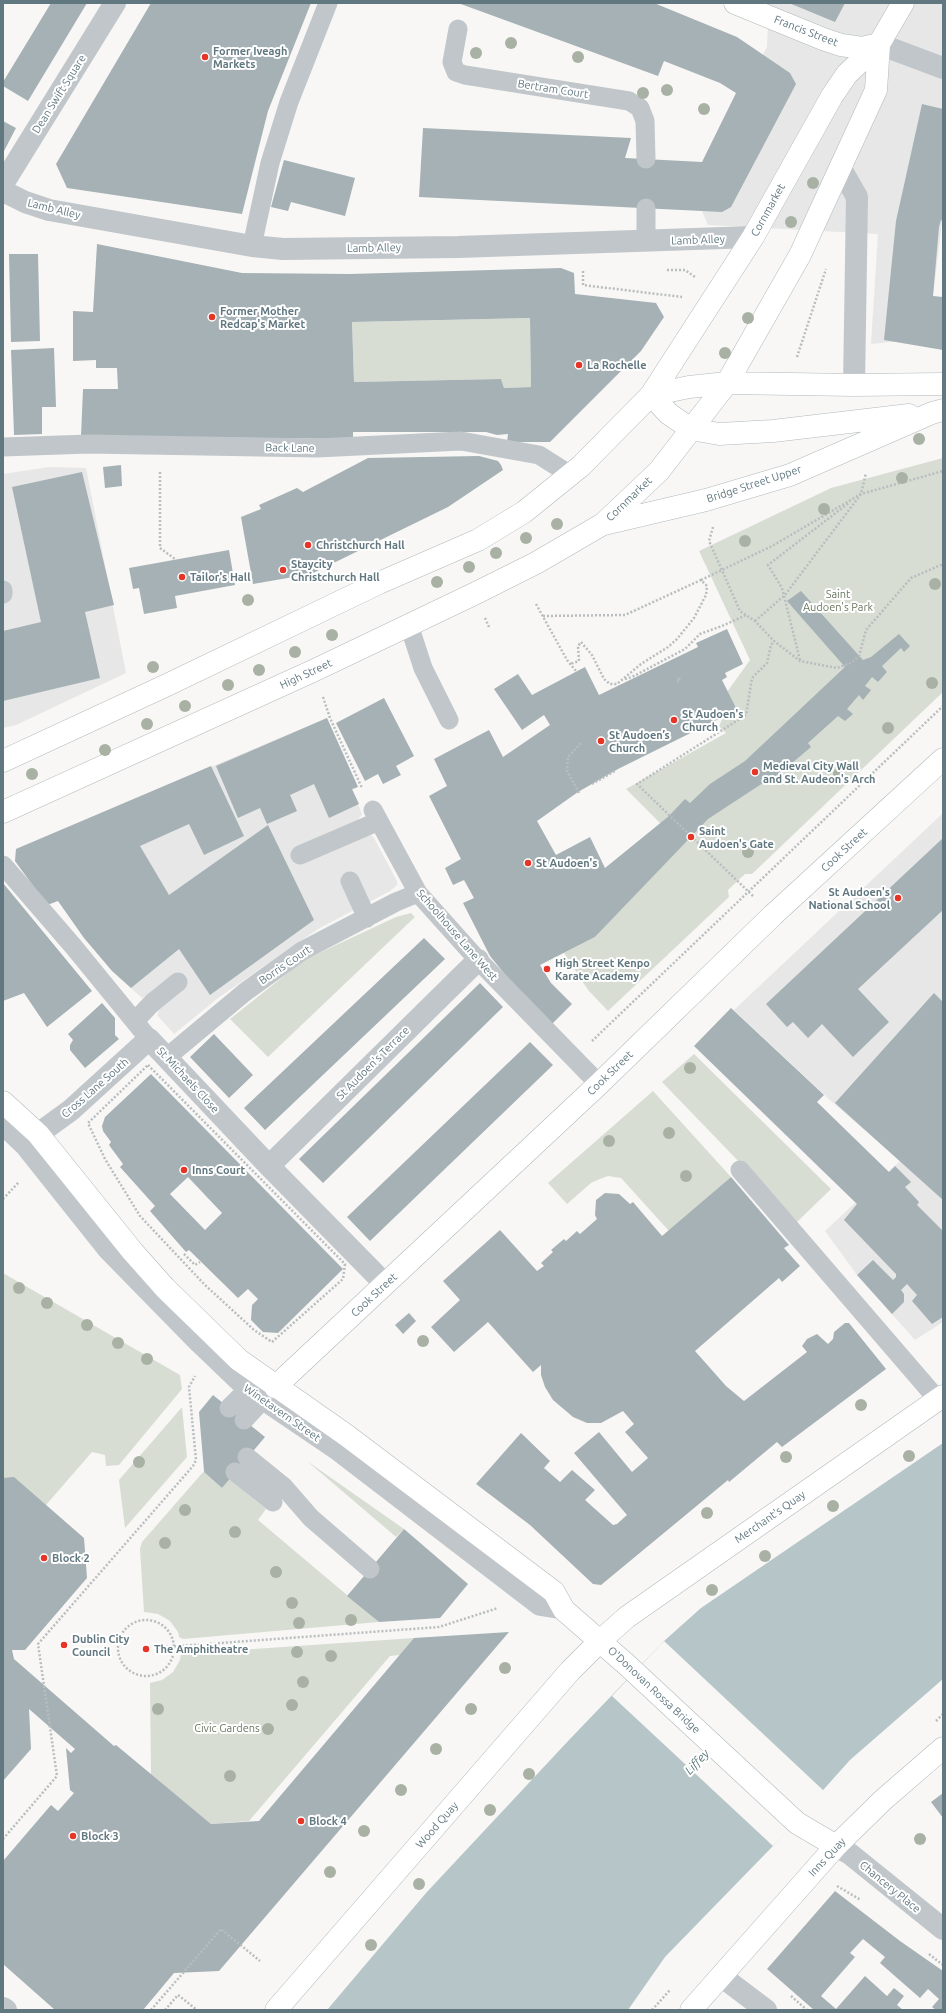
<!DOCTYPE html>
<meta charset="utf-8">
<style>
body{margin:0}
#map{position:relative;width:946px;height:2013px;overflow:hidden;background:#f8f7f5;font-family:Ubuntu,sans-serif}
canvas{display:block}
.frame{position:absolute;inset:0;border:4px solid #627880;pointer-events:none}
</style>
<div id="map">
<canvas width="946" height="2013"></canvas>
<div class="frame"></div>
</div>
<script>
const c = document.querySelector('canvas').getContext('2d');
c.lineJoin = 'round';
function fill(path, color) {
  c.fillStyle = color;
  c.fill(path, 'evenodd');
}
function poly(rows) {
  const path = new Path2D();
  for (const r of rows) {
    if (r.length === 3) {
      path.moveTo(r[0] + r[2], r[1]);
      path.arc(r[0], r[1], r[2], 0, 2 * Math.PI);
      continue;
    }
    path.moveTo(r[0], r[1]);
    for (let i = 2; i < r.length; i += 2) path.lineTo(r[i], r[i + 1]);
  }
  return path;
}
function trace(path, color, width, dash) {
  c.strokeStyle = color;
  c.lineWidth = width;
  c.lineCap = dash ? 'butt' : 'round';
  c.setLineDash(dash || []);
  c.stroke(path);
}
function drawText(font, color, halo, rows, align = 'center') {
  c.font = font + ' Ubuntu,sans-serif';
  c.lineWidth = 4;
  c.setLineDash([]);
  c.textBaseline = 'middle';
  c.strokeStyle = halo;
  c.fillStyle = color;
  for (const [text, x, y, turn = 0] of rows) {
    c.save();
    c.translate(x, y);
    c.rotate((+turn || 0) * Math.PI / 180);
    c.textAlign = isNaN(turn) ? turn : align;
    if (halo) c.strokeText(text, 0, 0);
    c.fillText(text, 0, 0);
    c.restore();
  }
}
fill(poly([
 [769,3,943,3,943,213,928,338,871,344,878,234,708,225,692,188,767,47],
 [49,467,86,468,126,673,16,725,3,728,3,474],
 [327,718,358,787,352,790,362,814,357,821,364,836,371,835,374,838,397,881,397,885,390,891,318,929,218,998,174,1034,157,1015,159,1013,145,996,142,998,131,988,84,938,58,901,47,905,15,861,16,849],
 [943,813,943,1322,915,1340,857,1275,825,1231,900,1161,831,1101,734,1010]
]), '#e6e7e6');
fill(poly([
 [530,318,531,387,504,388,501,379,354,382,352,322],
 [943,458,943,692,752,874,745,874,728,890,729,897,608,1011,588,990,564,953,595,937,669,859,660,823,626,789,726,733,719,726,727,709,727,692,750,660,699,551,831,488],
 [411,913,415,917,268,1057,230,1019,304,960,396,917],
 [694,1054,831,1189,797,1222,662,1082],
 [653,1091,731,1177,669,1231,621,1178,608,1176,600,1179,591,1183,567,1204,548,1183],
 [3,1273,180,1375,182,1389,119,1465,106,1466,105,1455,92,1452,46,1505,3,1478],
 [182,1407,187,1457,125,1528,119,1480],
 [307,1461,404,1529,396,1537],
 [204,1471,205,1473,222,1488,229,1479,266,1509,258,1520,379,1622,183,1639,179,1637,178,1632,170,1621,158,1614,144,1612,140,1549,142,1542],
 [414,1638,400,1655,390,1656,249,1821,211,1824,151,1775,150,1683,162,1680,173,1672,180,1660,181,1654]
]), '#d8ddd4');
fill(poly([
 [943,1443,943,1679,850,1760,773,1846,665,1957,628,2010,327,2010,426,1893,569,1740,664,1641,701,1608]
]), '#b6c6c8');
fill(poly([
 [664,1641,824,1791,773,1846,612,1696]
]), '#f8f7f5');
fill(poly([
 [51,3,87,3,28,101,3,86,3,82],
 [151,3,311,3,268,111,242,214,67,188,56,164],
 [458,3,654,3,737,37,790,73,796,84,731,207,722,212,419,197,423,128,631,138,625,158,702,162,736,93,720,83,664,61,658,76],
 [789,3,845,3,835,22],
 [922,104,943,109,943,221,941,220,939,227,933,296,943,297,943,350,884,340,896,221],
 [3,121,16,128,3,153],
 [284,160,355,178,345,216,291,202,288,211,271,207],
 [97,244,242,273,350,274,561,268,574,273,575,294,656,303,664,317,641,351,550,442,507,442,508,434,497,435,486,432,353,432,353,439,81,436,83,389,118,389,117,368,96,368,96,360,73,361,73,311,93,312],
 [530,318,531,387,504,388,501,379,354,382,352,322],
 [9,254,38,254,40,341,11,342],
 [54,348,56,407,42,407,42,434,14,435,11,350],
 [479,456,498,461,501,465,503,470,448,507,311,574,253,584,241,517,261,509,259,505,297,488,303,492,368,458],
 [121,465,122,486,105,488,103,467],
 [82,472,114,605,85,612,100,678,3,701,3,631,41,622,12,487],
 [229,550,235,585,175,596,177,608,144,614,139,588,133,589,129,568],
 [801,591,863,660,871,657,899,634,910,646,904,652,901,648,882,666,887,672,878,682,872,677,865,686,871,690,863,700,859,695,847,709,853,714,845,721,838,716,808,743,811,747,766,785,763,783,708,819,595,937,540,965,551,983,572,1004,551,1025,529,1004,490,956,463,903,474,898,464,880,453,885,445,868,461,859,429,796,447,786,434,759,489,730,503,757,550,725,544,715,522,730,494,689,518,674,532,695,585,667,599,695,698,647,696,643,727,629,743,664,725,673,727,677,722,680,737,710,618,769,578,792,537,821,556,855,590,837,605,868,669,816,685,799,690,803,710,784,745,761,845,667,787,601],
 [384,698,414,756,396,766,401,775,383,784,378,774,365,781,336,723],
 [327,718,358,787,352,789,359,804,329,818,314,784,290,795,297,811,267,824,260,808,238,818,216,766],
 [211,766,244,836,204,855,189,824,140,846,169,895,268,825,314,920,210,995,179,949,131,988,112,971,84,938,58,901,47,905,15,861,16,849],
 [943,838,943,910,858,989,889,1022,853,1057,822,1024,808,1038,793,1022,787,1027,766,1004],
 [3,883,92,991,47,1027,24,993,3,1001],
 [424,938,445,959,265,1130,244,1108],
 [480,983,503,1007,323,1183,299,1159],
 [934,993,943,1002,943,1200,835,1103],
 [102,1003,115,1018,115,1035,119,1039,85,1068,70,1050,70,1045,73,1040,68,1034],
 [731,1008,824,1095,817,1102,889,1172,895,1166,911,1182,905,1187,919,1202,917,1205,943,1231,943,1317,932,1324,912,1301,917,1295,907,1284,901,1290,904,1294,904,1302,892,1314,857,1275,873,1260,893,1280,896,1277,896,1274,844,1220,857,1204,694,1046],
 [214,1034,253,1075,229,1098,190,1057],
 [530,1042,553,1065,370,1241,347,1217],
 [151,1074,343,1269,278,1333,263,1332,251,1320,252,1305,258,1299,248,1289,238,1298,189,1250,186,1252,150,1211,155,1206,120,1167,123,1164,109,1145,111,1142,103,1131,102,1126,105,1117],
 [188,1177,222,1213,205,1230,170,1194],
 [731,1177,789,1245,784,1248,800,1266,782,1282,779,1278,695,1351,726,1386,744,1401,807,1352,802,1346,807,1339,817,1334,828,1344,833,1339,834,1332,845,1323,849,1323,886,1369,782,1447,777,1442,729,1482,728,1480,601,1585,593,1584,530,1525,476,1484,521,1433,550,1461,544,1468,560,1482,572,1470,595,1490,585,1500,613,1525,617,1524,627,1515,574,1453,599,1432,632,1472,648,1458,625,1432,634,1424,623,1411,601,1423,587,1423,573,1417,553,1400,545,1387,541,1375,541,1365,533,1372,488,1322,454,1352,431,1327,460,1300,443,1281,500,1230,537,1271,544,1266,541,1263,553,1252,551,1250,564,1239,566,1241,577,1231,580,1234,597,1219,595,1215,596,1200,605,1193,619,1194,630,1204,633,1202,662,1236],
 [409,1313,416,1321,403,1334,395,1325],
 [213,1395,265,1437,222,1488,205,1473,204,1471,199,1412],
 [14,1477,84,1538,87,1578,25,1650,12,1650,14,1659,114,1746,116,1745,211,1824,259,1821,414,1638,509,1632,219,1971,174,1973,143,2010,55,2010,3,1964,3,1861,51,1805,58,1811,74,1793,70,1790,66,1748,71,1753,75,1749,29,1709,31,1749,3,1781,3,1478],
 [404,1529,468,1584,440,1618,379,1622,347,1596],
 [943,1793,943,1818,931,1802],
 [835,1891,900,1941,943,1971,943,2010,936,2010,932,2007,939,1999,928,1989,920,1998,880,1963,885,1957,863,1939,850,1953,855,1957,821,1996,836,2009,865,1976,887,1996,894,1988,904,1996,897,2005,903,2010,814,2010,767,1969]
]), '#a5b1b4');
const secondary = poly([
 [735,3,823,39,841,45,862,48,879,44],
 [651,395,669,414,691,429,719,434,773,431,909,415],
 [651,395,689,387,727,383,854,385,943,384],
 [604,524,706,500,790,475,932,413,943,410],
 [3,761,167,685,379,583,478,540,524,512,581,466,651,395,753,237,832,96,847,74,879,44,903,3],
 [3,812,315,670,474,594,536,563,603,524,659,471,727,383,800,255,876,90,879,44],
 [3,1102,38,1134,133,1252,165,1288,239,1360,346,1435,554,1592,564,1610,627,1665,797,1823,836,1846],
 [275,1387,599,1084,773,915,943,759],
 [276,2010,570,1671,600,1641,627,1617,943,1396],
 [691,2010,836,1846,883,1800,943,1748]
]);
trace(secondary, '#b0b9bc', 23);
trace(poly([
 [667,270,685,270,695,277],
 [583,271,583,285,682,297],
 [797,357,826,269],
 [160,472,160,548,175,559],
 [713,527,709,541,740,611,755,621,774,641,800,661,837,668,851,663,859,656,866,630,911,578,943,564],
 [701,580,772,546,861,494,943,471],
 [536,604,567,660,576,671],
 [543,616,625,615,701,580,707,586,706,595,694,618,677,639,668,647,641,664,617,684,610,684,604,679,592,655,581,642,578,646,579,661,570,664],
 [485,618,489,627],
 [755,621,785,595,861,494,866,473],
 [800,660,782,588,768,565,850,502],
 [679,678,680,681,677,681,679,678],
 [625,679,632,677,685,649,700,634,722,626,746,615],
 [323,697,330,718,362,788],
 [592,784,615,771],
 [579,793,567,771,568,757,582,742],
 [753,896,637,784,746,715,752,678,767,663,771,645,774,641],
 [592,1041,943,706],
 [148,1065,345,1264,343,1279,272,1342,254,1330,205,1285,140,1216,105,1159,88,1123,148,1065],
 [3,1199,19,1182],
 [184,1254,195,1265,200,1262],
 [146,1648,28],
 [166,1647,439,1627,498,1608],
 [936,1721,943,1714],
 [3,1839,57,1776,38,1644,193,1466,196,1460,189,1387,195,1376],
 [837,1886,861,1900],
 [929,1954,943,1965],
 [791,1996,807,2010],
 [151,2010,221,1929,260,1961],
 [165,2010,178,1995,197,2010],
 [652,2010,670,1990]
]), '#b8bdbf', 2.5, [2, 2]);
trace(poly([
 [458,29,452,62,456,72,465,75,629,101,640,108,645,121,646,159],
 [646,241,646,208],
 [252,246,270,163,289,102,328,3],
 [3,447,89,444,317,448,461,441,539,455,569,474],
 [3,590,3,594],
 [409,625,423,668,449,720],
 [373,810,418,893,478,960,599,1084],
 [300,855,379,821],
 [3,865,73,946,149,1039],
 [350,881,367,918],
 [135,1021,152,1003,178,982],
 [166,1058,245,992,302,951,396,902,418,893],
 [3,1126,25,1147,107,1250,199,1344,247,1390,337,1451,539,1606,564,1610],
 [740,1170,938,1400],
 [229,1408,256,1381],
 [244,1420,270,1392],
 [247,1457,284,1487,311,1518,370,1569],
 [235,1472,273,1502]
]), '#c0c6c9', 19);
trace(poly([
 [879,44,943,68],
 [840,167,857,197,854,385],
 [3,184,115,3],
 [3,191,25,202,49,210,252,246,283,249,458,247,753,237],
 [38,1134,71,1110,149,1039,269,1166,385,1284],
 [269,1166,478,960],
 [836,1846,850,1854,943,1929],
 [721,1976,766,2010],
 [3,2008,6,2010]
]), '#c0c6c9', 22);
trace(secondary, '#fff', 22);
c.fillStyle = '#a9b1a4';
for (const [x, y] of [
 [511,43],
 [476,53],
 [578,57],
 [667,90],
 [643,93],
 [704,109],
 [813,183],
 [791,222],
 [748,318],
 [725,353],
 [919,439],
 [902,478],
 [824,509],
 [557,524],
 [526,538],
 [745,541],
 [496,553],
 [469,567],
 [437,582],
 [935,584],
 [248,600],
 [332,635],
 [295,652],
 [153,667],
 [259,670],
 [932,683],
 [228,685],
 [185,706],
 [147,724],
 [888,728],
 [105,750],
 [32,774],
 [839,774],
 [748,852],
 [690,1068],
 [669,1133],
 [609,1141],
 [686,1176],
 [19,1288],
 [47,1303],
 [87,1325],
 [423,1341],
 [118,1343],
 [147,1359],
 [861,1405],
 [909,1456],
 [786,1457],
 [139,1462],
 [833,1506],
 [185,1510],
 [707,1513],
 [235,1532],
 [165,1543],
 [765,1556],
 [276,1572],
 [712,1590],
 [292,1603],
 [351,1620],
 [299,1623],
 [297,1652],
 [331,1656],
 [505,1668],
 [303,1682],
 [292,1705],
 [158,1709],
 [471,1709],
 [268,1729],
 [436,1749],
 [529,1774],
 [230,1776],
 [401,1790],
 [490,1810],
 [364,1831],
 [920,1839],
 [330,1872],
 [419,1884],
 [371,1945]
]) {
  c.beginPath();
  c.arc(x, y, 6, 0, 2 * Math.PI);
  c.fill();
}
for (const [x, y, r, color] of [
 [205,57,4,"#e63526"],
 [212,317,4,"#e63526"],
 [579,365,4,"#e63526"],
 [308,545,4,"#e63526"],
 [283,570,4,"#e63526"],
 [182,577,4,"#e63526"],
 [674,720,4,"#e63526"],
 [601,741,4,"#e63526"],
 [755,772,4,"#e63526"],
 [691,837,4,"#e63526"],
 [528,863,4,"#e63526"],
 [898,898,4,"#e63526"],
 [547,969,4,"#e63526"],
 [184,1170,4,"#e63526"],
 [44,1558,4,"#e63526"],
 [64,1645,4,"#e63526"],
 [146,1649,4,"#e63526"],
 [301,1821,4,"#e63526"],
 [73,1836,4,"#e63526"]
]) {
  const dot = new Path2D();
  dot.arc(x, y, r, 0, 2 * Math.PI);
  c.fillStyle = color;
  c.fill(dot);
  trace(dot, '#fff', 1.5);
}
drawText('11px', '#627880', '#fff', [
 ["Francis Street",806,31,21],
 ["Bertram Court",553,89,9],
 ["Dean Swift Square",59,94,-58],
 ["Lamb Alley",54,209,14],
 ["Cornmarket",768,210,-61],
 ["Lamb Alley",698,240,-2],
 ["Lamb Alley",374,248,-1],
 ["Back Lane",290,448,1],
 ["Bridge Street Upper",754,484,-18],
 ["Cornmarket",629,499,-44],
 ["High Street",306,674,-25],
 ["Cook Street",844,850,-43],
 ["Schoolhouse Lane West",457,935,49],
 ["Borris Court",285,965,-34],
 ["St Audoen's Terrace",373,1063,-45],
 ["Cook Street",610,1073,-44],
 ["St Michaels Close",188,1080,47],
 ["Cross Lane South",95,1088,-41],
 ["Cook Street",374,1295,-43],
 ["Winetavern Street",282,1413,35],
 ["Merchant's Quay",770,1517,-35],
 ["O'Donovan Rossa Bridge",654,1690,43],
 ["Wood Quay",437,1825,-49],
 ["Inns Quay",827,1857,-47],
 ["Chancery Place",890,1887,39]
]);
drawText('bold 11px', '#627880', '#fff', [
 ["Former Iveagh",213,51],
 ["Markets",213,64],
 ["Former Mother",220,311],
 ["Redcap's Market",220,324],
 ["La Rochelle",587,365],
 ["Christchurch Hall",316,545],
 ["Staycity",291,564],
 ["Christchurch Hall",291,577],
 ["Tailor's Hall",190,577],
 ["St Audoen's",682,714],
 ["Church",682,727],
 ["St Audoen’s",609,735],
 ["Church",609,748],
 ["Medieval City Wall",763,766],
 ["and St. Audeon's Arch",763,779],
 ["Saint",699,831],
 ["Audoen's Gate",699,844],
 ["St Audoen's",536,863],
 ["St Audoen's",890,892,"right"],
 ["National School",890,905,"right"],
 ["High Street Kenpo",555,963],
 ["Karate Academy",555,976],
 ["Inns Court",192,1170],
 ["Block 2",52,1558],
 ["Dublin City",72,1639],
 ["Council",72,1652],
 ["The Amphitheatre",154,1649],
 ["Block 4",309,1821],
 ["Block 3",81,1836]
], 'left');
drawText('11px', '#697861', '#fff', [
 ["Saint",838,594],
 ["Audoen's Park",838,607],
 ["Civic Gardens",227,1728]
]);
drawText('italic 12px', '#5d787b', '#fff', [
 ["Liffey",697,1762,-47]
]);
</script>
